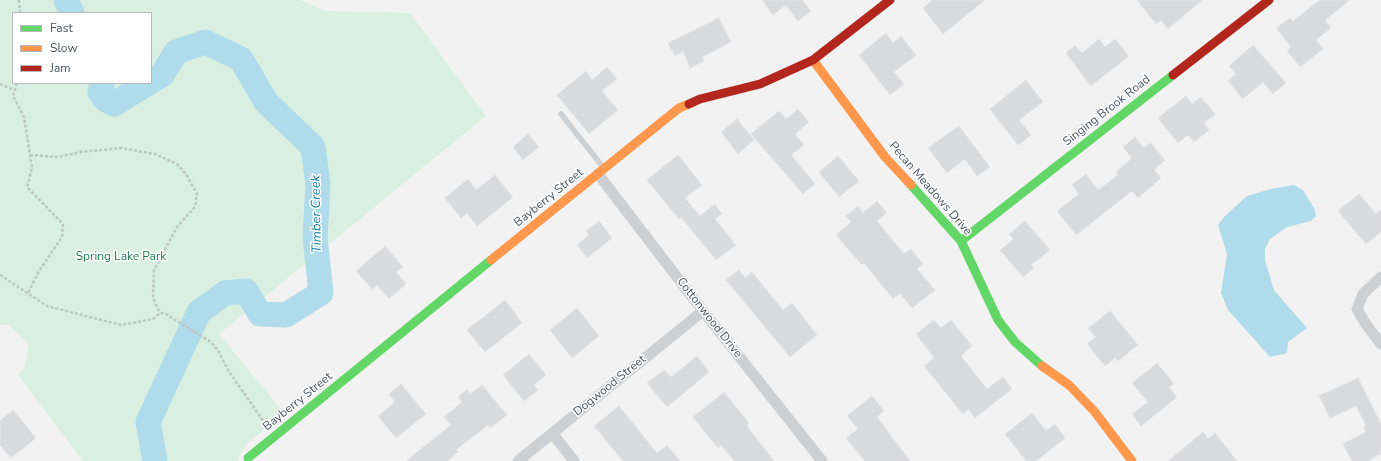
<!DOCTYPE html>
<style>
body{margin:0}
#map{position:relative;width:1381px;height:461px;overflow:hidden;background:#f2f2f2;font-family:"Nunito Sans",sans-serif}
canvas{display:block}
.legend{position:absolute;left:12px;top:12px;width:140px;height:72px;box-sizing:border-box;background:#fff;border:1px solid #b6babe;margin:0;padding:5px 7px;list-style:none;font-size:12px;color:#49535d}
.legend li{display:flex;align-items:center;gap:8px;height:20px}
.legend b{width:20px;border:1px solid #b6babe}
</style>
<div id="map">
<canvas width="1381" height="461"></canvas>
<ul class="legend">
<li><b style="height:5px;background:#63d668"></b>Fast</li>
<li><b style="height:5px;background:#ff974d"></b>Slow</li>
<li><b style="height:5px;background:#b3261e"></b>Jam</li>
</ul>
</div>
<script>
const c = document.querySelector('canvas').getContext('2d');
c.lineJoin = 'round';
function fill(path, color) {
  c.fillStyle = color;
  c.fill(path, 'evenodd');
}
function poly(rows) {
  const path = new Path2D();
  for (const r of rows) {
    path.moveTo(r[0], r[1]);
    for (let i = 2; i < r.length; i += 2) path.lineTo(r[i], r[i + 1]);
  }
  return path;
}
function trace(path, color, width, dash) {
  c.strokeStyle = color;
  c.lineWidth = width;
  c.lineCap = dash ? 'butt' : 'round';
  c.setLineDash(dash || []);
  c.stroke(path);
}
function drawText(font, color, halo, rows, align = 'center') {
  c.font = font + ' "Nunito Sans",sans-serif';
  c.lineWidth = 3;
  c.setLineDash([]);
  c.textBaseline = 'middle';
  c.strokeStyle = halo;
  c.fillStyle = color;
  for (const [text, x, y, turn = 0] of rows) {
    c.save();
    c.translate(x, y);
    c.rotate((+turn || 0) * Math.PI / 180);
    c.textAlign = isNaN(turn) ? turn : align;
    if (halo) c.strokeText(text, 0, 0);
    c.fillText(text, 0, 0);
    c.restore();
  }
}
fill(poly([
 [0,0,301,0,325,11,410,13,486,116,219,334,284,413,245,445,237,461,83,461,18,375,25,367,29,344,9,325,0,325],
 [13,13,151,13,151,83,13,83]
]), '#d8efe2');
fill(poly([
 [1294,185,1303,190,1315,210,1316,216,1311,221,1287,227,1270,239,1265,249,1265,260,1274,290,1307,328,1288,342,1287,353,1270,357,1228,310,1221,293,1227,254,1218,225,1225,216,1247,196,1271,189]
]), '#afdbea');
trace(poly([
 [66,0,72,13],
 [151,81,162,75,176,52,205,42,241,59,266,102,313,147,318,184,315,238,321,293,286,315,260,314,246,291,225,293,199,312,148,422,155,461],
 [102,83,100,92,105,99,114,104,148,83]
]), '#afdbea', 25);
const building = poly([
 [762,0,802,0,811,11,798,21,786,5,773,15,762,0],
 [933,0,985,0,943,34,923,8,933,0],
 [1137,0,1202,0,1168,29,1161,20,1156,24,1137,0],
 [1320,0,1350,0,1325,20,1331,28,1316,40,1323,49,1300,67,1287,51,1291,47,1276,28,1290,18,1293,21,1320,0],
 [719,18,731,42,702,57,704,61,690,68,683,51,675,56,668,43,719,18],
 [886,33,893,43,901,36,916,55,894,72,904,84,890,95,859,55,886,33],
 [1099,39,1105,47,1115,39,1129,56,1091,86,1066,53,1075,45,1082,53,1099,39],
 [1253,45,1286,83,1273,94,1263,82,1243,99,1228,81,1236,74,1229,66,1253,45],
 [607,67,617,79,602,91,618,110,589,134,557,95,586,71,592,80,607,67],
 [1026,80,1043,102,1019,120,1031,135,1018,145,990,109,1026,80],
 [1186,96,1192,104,1201,97,1215,114,1204,123,1209,130,1194,142,1188,135,1178,143,1158,118,1186,96],
 [798,109,809,122,795,134,804,145,791,155,815,184,803,194,751,134,779,111,786,119,798,109],
 [737,119,754,140,738,154,721,132,737,119],
 [959,126,990,167,977,176,965,159,947,173,928,148,959,126],
 [528,134,539,147,523,160,513,147,528,134],
 [1135,137,1144,148,1151,143,1165,160,1154,170,1161,178,1138,198,1132,191,1076,235,1057,211,1079,194,1072,185,1086,174,1098,190,1118,175,1116,172,1132,158,1123,147,1135,137],
 [678,155,702,185,685,198,700,216,715,204,722,214,715,219,736,245,716,260,681,217,679,219,647,180,678,155],
 [838,156,859,181,839,197,819,172,838,156],
 [495,175,513,197,477,226,467,213,461,218,445,198,468,179,476,190,495,175],
 [1359,194,1376,214,1381,210,1381,232,1366,244,1338,211,1359,194],
 [877,201,887,213,877,221,904,254,911,249,923,264,917,269,935,290,912,308,900,293,893,299,864,263,862,265,836,235,851,222,846,216,858,206,863,213,877,201],
 [599,221,612,238,587,258,577,245,589,235,586,231,599,221],
 [1025,221,1050,250,1031,265,1034,268,1023,277,1000,250,1014,239,1009,234,1025,221],
 [385,246,403,267,396,272,406,284,389,299,377,285,372,289,356,271,385,246],
 [739,270,745,278,752,272,783,310,792,303,817,335,790,357,726,280,739,270],
 [505,300,522,323,485,352,467,330,505,300],
 [577,308,599,336,572,358,550,330,577,308],
 [1110,311,1138,345,1118,361,1115,358,1105,366,1087,344,1096,337,1088,328,1110,311],
 [934,320,941,328,951,320,972,346,961,356,987,389,1003,377,1012,389,975,418,968,409,963,414,924,366,934,358,916,334,934,320],
 [529,354,546,375,534,385,538,390,524,401,503,375,529,354],
 [697,356,709,372,667,407,647,383,664,370,671,377,697,356],
 [1157,363,1174,384,1169,387,1177,397,1141,426,1132,414,1148,402,1132,383,1157,363],
 [1358,378,1381,424,1381,454,1368,461,1352,461,1343,444,1366,432,1364,426,1366,425,1356,406,1330,418,1319,396,1358,378],
 [401,384,426,414,396,438,378,416,395,402,389,394,401,384],
 [482,385,507,415,490,428,488,425,456,450,458,452,447,461,406,461,451,425,444,417,462,402,458,397,467,389,470,394,482,385],
 [724,392,749,423,746,425,774,461,734,461,721,445,718,448,693,417,724,392],
 [872,396,884,411,877,417,910,461,865,461,846,438,858,429,847,416,872,396],
 [619,406,657,453,667,445,680,461,623,461,594,426,619,406],
 [13,410,36,438,11,458,0,445,0,421,13,410],
 [1032,413,1046,431,1055,424,1065,438,1036,461,1026,461,1005,434,1032,413],
 [1203,432,1208,439,1215,433,1237,461,1168,461,1203,432]
]);
fill(building, '#d9dadc');
trace(building, '#e3e3e4', 1);
trace(poly([
 [19,0,20,13],
 [17,83,13,96,24,117,32,168,27,187,63,224,62,237,39,271,28,293],
 [0,84,15,90],
 [30,155,58,157,81,152,121,148,155,154,177,164,186,174,197,194,195,207,177,227,154,270,153,298,160,313],
 [0,275,47,306,121,325,153,319,160,313,164,313,211,342,219,352,228,370,266,425]
]), '#bcc6c3', 2.5, [3, 2]);
trace(poly([
 [561,114,603,167]
]), '#cdd0d2', 5.5);
trace(poly([
 [598,174,703,311,822,461],
 [1381,277,1363,294,1357,309,1365,323,1381,344],
 [552,433,574,461],
 [518,461,703,311]
]), '#cdd0d2', 11);
trace(poly([
 [911,185,961,241,998,320,1015,342,1042,366],
 [961,241,1173,75],
 [248,458,491,260]
]), '#63d668', 9);
trace(poly([
 [813,60,885,157,911,185],
 [491,260,679,108,689,104],
 [1042,366,1069,385,1094,411,1132,461]
]), '#ff974d', 9);
trace(poly([
 [1173,75,1269,0],
 [689,104,700,99,760,84,813,60,890,0]
]), '#b3261e', 9);
drawText('12px', '#49535d', '#fff', [
 ["Singing Brook Road",1107,111,-38],
 ["Pecan Meadows Drive",930,189,49],
 ["Bayberry Street",549,198,-39],
 ["Cottonwood Drive",709,318,52],
 ["Dogwood Street",610,386,-39],
 ["Bayberry Street",298,402,-39]
]);
drawText('12px', '#1d7b51', '#fff', [
 ["Spring Lake Park",121,257]
]);
drawText('italic 13px', '#167ea4', '#fff', [
 ["Timber Creek",317,214,-91]
]);
</script>
